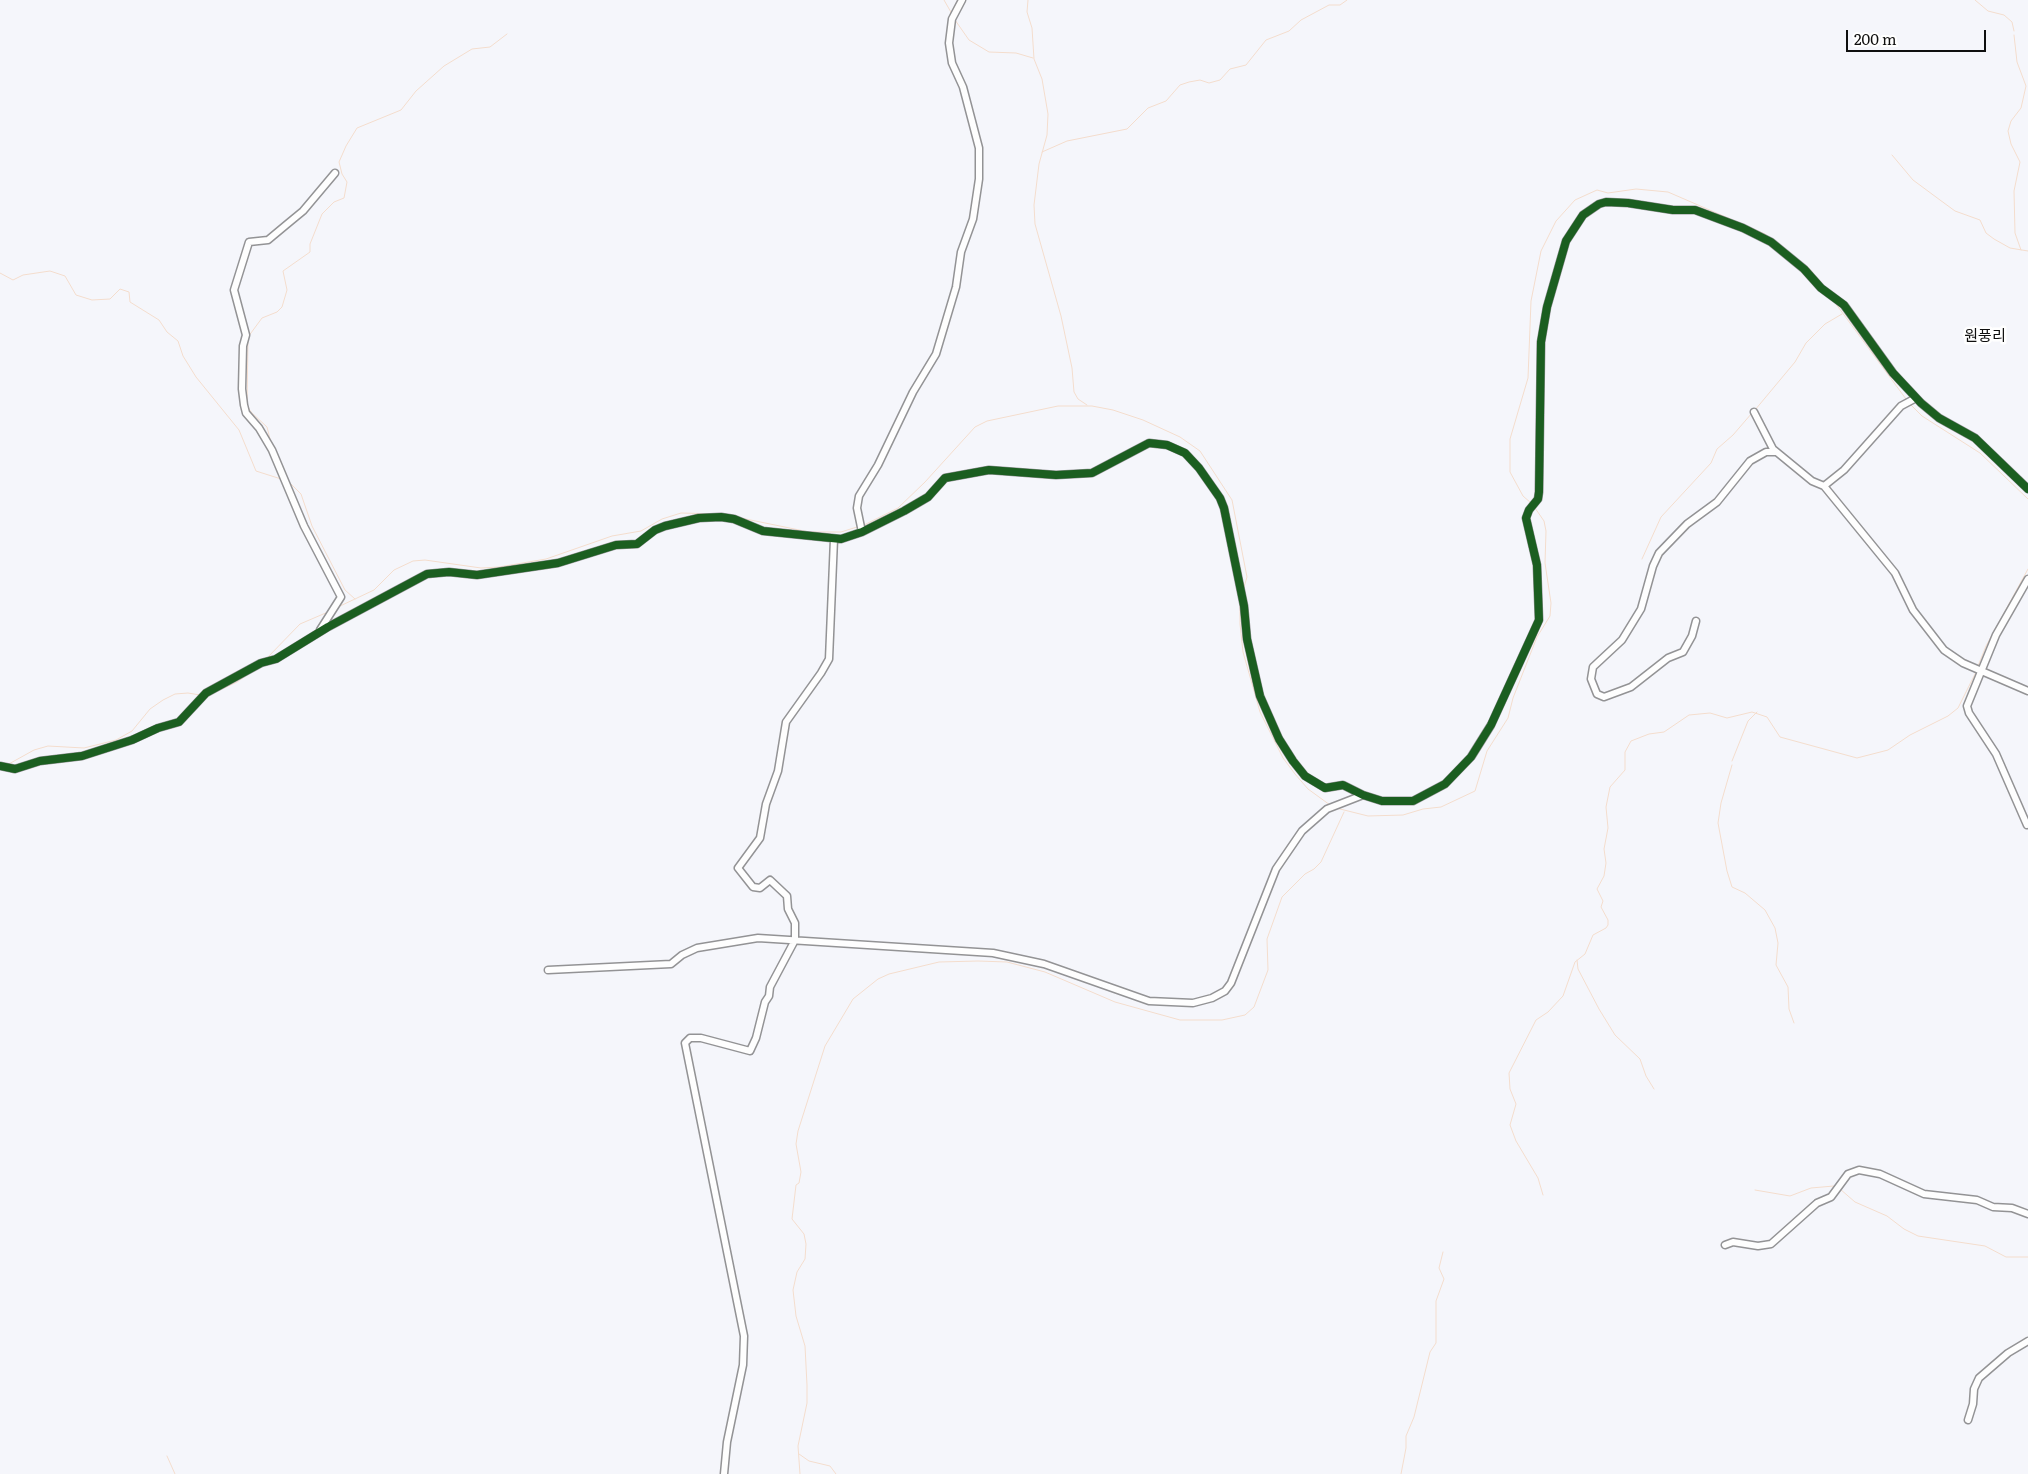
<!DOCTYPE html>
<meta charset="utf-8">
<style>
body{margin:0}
#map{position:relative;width:2028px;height:1474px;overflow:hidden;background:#f5f6fb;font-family:Literata,serif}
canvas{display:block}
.scale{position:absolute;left:1846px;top:30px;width:140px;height:22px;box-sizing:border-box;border:2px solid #0f0f0f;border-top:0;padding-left:6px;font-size:15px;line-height:18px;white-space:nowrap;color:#0f0f0f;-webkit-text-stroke:4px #fff;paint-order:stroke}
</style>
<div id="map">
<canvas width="2028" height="1474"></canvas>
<div class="scale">200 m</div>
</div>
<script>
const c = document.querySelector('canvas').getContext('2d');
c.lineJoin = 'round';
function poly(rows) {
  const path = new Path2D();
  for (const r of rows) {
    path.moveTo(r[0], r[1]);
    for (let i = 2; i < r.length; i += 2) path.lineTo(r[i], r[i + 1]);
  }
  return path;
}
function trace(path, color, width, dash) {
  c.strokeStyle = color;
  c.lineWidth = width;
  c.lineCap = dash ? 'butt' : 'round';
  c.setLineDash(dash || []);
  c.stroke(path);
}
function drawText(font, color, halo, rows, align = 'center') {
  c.font = font + ' Literata,"Noto Sans KR",serif';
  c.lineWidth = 5;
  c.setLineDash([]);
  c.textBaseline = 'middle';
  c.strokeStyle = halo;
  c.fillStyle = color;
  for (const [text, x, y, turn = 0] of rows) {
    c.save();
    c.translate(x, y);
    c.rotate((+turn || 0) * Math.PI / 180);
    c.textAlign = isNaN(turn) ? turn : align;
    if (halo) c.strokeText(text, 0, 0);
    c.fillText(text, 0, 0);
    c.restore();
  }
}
trace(poly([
 [944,0,952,14],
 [1028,0,1027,12,1032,28,1034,59,1042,79,1048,114,1047,135,1039,164,1034,205,1035,224,1061,316,1072,368,1074,392,1078,399,1087,405],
 [1975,0,1988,11,2004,15,2012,22,2014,31],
 [955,20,969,40,989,52,1016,53,1033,58],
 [2014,35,2017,62,2026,86,2021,108,2011,121,2008,131,2011,144,2020,162,2014,191,2015,233,2021,250],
 [1042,152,1067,141,1127,129,1148,108,1166,101,1180,85,1189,82,1200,80,1209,83,1220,80,1230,69,1246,65,1266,40,1289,31,1301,20,1329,5,1340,5,1347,0],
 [1892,155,1913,180,1940,200,1955,211,1980,220,1986,233,1994,239,2010,248,2028,251],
 [0,273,13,280,23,275,50,271,65,276,76,295,92,300,110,299,120,289,129,292,130,302,159,320,167,332,178,341,183,356,196,377,239,430,256,471,281,479],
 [1833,300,1906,399],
 [1910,404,1922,416,1980,453,2028,499],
 [1755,410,1795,362,1806,343,1825,324,1842,314],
 [271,443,267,427,252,413,247,406,248,337,262,318,277,312,282,307,287,290,283,271,310,252,310,244,322,214,334,202,344,198,347,182,342,174,339,162,346,146,357,128,401,110,416,91,444,66,472,49,490,47,507,34],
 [277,453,286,474],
 [290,483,301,494,312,526,345,590,355,599],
 [1531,503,1523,496,1510,472,1510,439,1528,378,1531,301,1541,251,1556,221,1575,200,1597,190,1608,193,1636,189,1668,192,1765,234,1809,268,1822,284],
 [736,517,809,532,841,532,857,527],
 [864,525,898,508,925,482,975,427,987,421,1058,406,1092,406,1113,410,1143,420,1180,437,1200,451,1232,500,1247,577,1244,587],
 [1642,559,1661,517,1711,463,1717,449,1733,435,1752,413],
 [1240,598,1240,624,1243,652,1260,712,1283,758,1295,774,1308,789,1330,805],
 [338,607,374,590,394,570,413,561,425,560,481,568,499,567,546,559,612,536,641,531,662,519,681,513,720,514],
 [267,658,300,624,328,612],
 [1978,666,1986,646,2028,569],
 [209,695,237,682,257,668],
 [1732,761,1748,721,1757,712],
 [7,765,34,750,48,746,84,748,116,740,132,731,150,709,163,700,175,694,188,693,200,695],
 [1732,765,1721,803,1718,823,1727,871,1732,887,1745,893,1765,910,1775,928,1778,943,1776,965,1788,987,1789,1009,1794,1023],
 [1336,808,1368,816,1403,815,1423,809,1441,807,1475,791,1487,751,1508,718,1513,698,1537,637,1550,616,1551,603,1545,563,1546,531,1544,521,1535,508],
 [1577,960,1578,969,1599,1009,1615,1035,1640,1059,1646,1076,1654,1089],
 [1840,1189,1855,1202,1887,1216,1904,1229,1918,1236,1985,1246,2006,1257,2028,1257],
 [1755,1190,1790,1196,1811,1188,1834,1186],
 [1543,1195,1538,1178,1516,1141,1510,1125,1516,1104,1510,1089,1509,1073,1536,1020,1548,1012,1563,996,1575,962,1585,954,1593,935,1606,928,1608,925,1608,920,1601,907,1603,901,1597,889,1604,876,1606,863,1604,849,1608,828,1606,807,1610,787,1625,770,1625,752,1631,741,1649,734,1664,732,1689,715,1710,713,1727,718,1752,712,1767,717,1780,737,1857,758,1888,750,1910,735,1948,716,1958,708,1976,672],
 [799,1454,809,1461,830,1466,836,1474],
 [167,1456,175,1474],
 [800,1474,798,1446,807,1403,807,1385,805,1346,796,1316,793,1290,797,1272,805,1259,806,1244,804,1234,792,1219,796,1185,799,1183,801,1172,796,1144,798,1131,825,1046,853,999,878,979,889,974,939,962,978,961,1007,962,1045,972,1115,1002,1180,1020,1222,1020,1245,1015,1254,1007,1268,970,1267,939,1282,897,1305,874,1314,869,1321,862,1344,812],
 [1401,1474,1406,1448,1406,1436,1414,1417,1430,1352,1436,1343,1436,1301,1444,1279,1439,1268,1443,1252]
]), '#f4ddcd', 1);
const minor = poly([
 [1754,412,1773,449,1812,481,1824,486,1844,470,1901,406,1916,398],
 [1824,486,1895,573,1913,610,1944,650,1963,663,2028,691],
 [862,532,857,508,859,496,878,465,913,392,936,354,956,287,961,252,973,219,979,179,979,148,963,87,952,63,949,43,952,19,962,0],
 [1696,621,1692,636,1683,652,1668,658,1631,687,1604,697,1597,694,1591,679,1593,667,1622,640,1641,609,1653,566,1659,553,1687,524,1717,502,1750,461,1766,452,1776,452],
 [320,630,341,597,304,526,272,450,259,428,246,413,244,405,242,389,243,346,246,335,234,290,249,242,268,240,286,225,303,211,335,173],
 [0,766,15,769,40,761,82,756,132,740,158,728,179,722,206,693,261,663,276,659,328,627,427,574,449,572,477,575,558,563,616,545,637,544,655,530,665,526,699,518,721,517,734,519,763,531,841,539,862,532,904,511,928,497,945,478,989,470,1056,475,1092,473,1149,443,1167,445,1185,453,1199,468,1220,498,1224,508,1244,606,1247,639,1260,696,1279,739,1293,761,1305,776,1325,788,1343,785,1363,795,1382,801,1413,801,1445,784,1471,757,1491,725,1539,620,1537,565,1526,518,1529,510,1538,499,1539,492,1541,342,1547,307,1566,241,1583,215,1599,204,1606,202,1628,203,1673,210,1695,210,1743,228,1771,242,1804,269,1821,288,1844,305,1893,373,1921,403,1939,418,1975,438,2028,489],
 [2027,825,1996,754,1969,713,1967,706,1996,635,2028,579],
 [548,970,671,964,682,955,697,948,758,938,993,953,1044,964,1149,1001,1193,1003,1212,998,1225,991,1231,983,1276,869,1302,831,1327,809,1363,795],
 [1725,1245,1733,1242,1758,1246,1771,1244,1817,1203,1831,1197,1848,1174,1859,1170,1880,1174,1924,1194,1977,1200,1993,1207,2012,1208,2028,1214],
 [1968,1420,1973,1404,1974,1389,1979,1378,2008,1353,2028,1341],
 [724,1474,727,1442,743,1365,744,1336,685,1043,690,1038,701,1038,750,1051,756,1038,765,1002,769,996,770,987,795,940,795,923,788,909,787,896,770,880,760,888,753,887,738,868,760,838,766,804,778,771,786,722,821,673,829,659,834,539]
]);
trace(minor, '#939395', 9);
trace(minor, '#fefefe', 6);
trace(poly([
 [0,766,15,769,40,761,82,756,132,740,158,728,179,722,206,693,261,663,276,659,328,627,427,574,449,572,477,575,558,563,616,545,637,544,655,530,665,526,699,518,721,517,734,519,763,531,841,539,862,532,904,511,928,497,945,478,989,470,1056,475,1092,473,1149,443,1167,445,1185,453,1199,468,1220,498,1224,508,1244,606,1247,639,1260,696,1279,739,1293,761,1305,776,1325,788,1343,785,1363,795,1382,801,1413,801,1445,784,1471,757,1491,725,1539,620,1537,565,1526,518,1529,510,1538,499,1539,492,1541,342,1547,307,1566,241,1583,215,1599,204,1606,202,1628,203,1673,210,1695,210,1743,228,1771,242,1804,269,1821,288,1844,305,1893,373,1921,403,1939,418,1975,438,2028,489]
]), '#1b5e20', 8);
drawText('15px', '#0f0f0f', '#fff', [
 ["원풍리",1985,337]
]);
</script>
